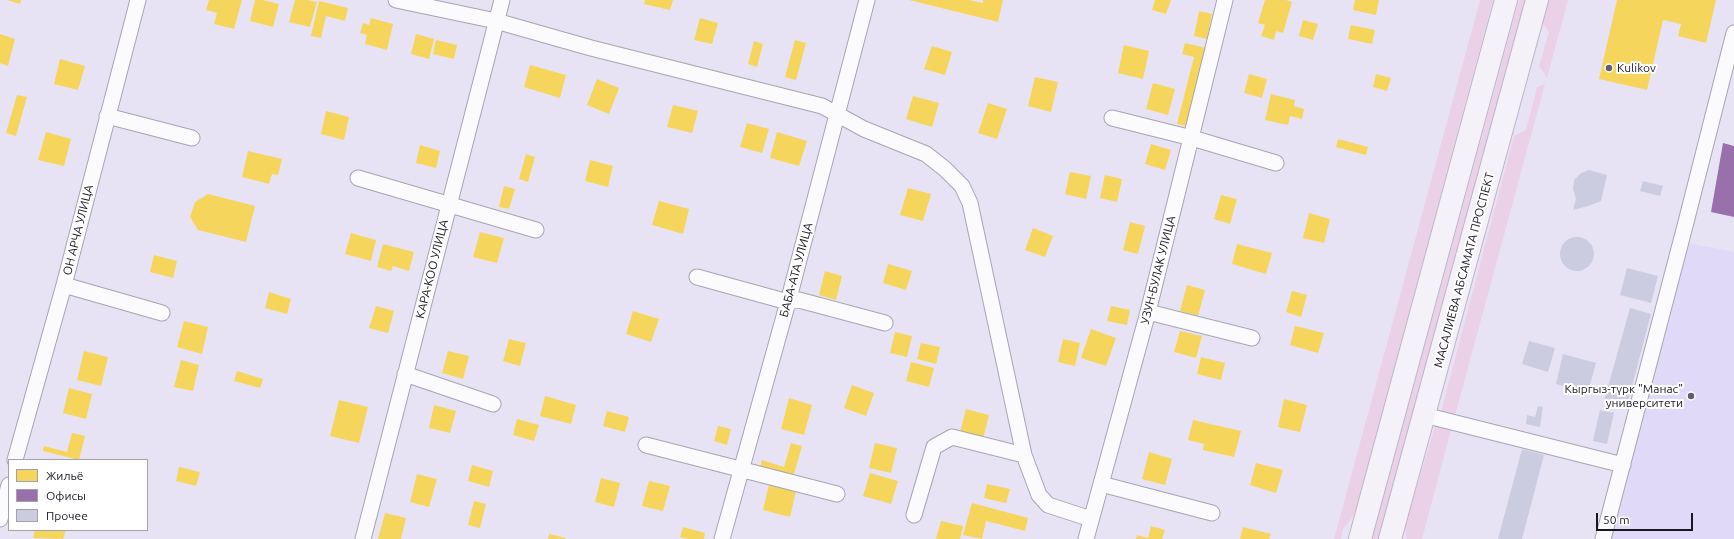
<!DOCTYPE html>
<meta charset="utf-8">
<style>
body{margin:0}
#map{position:relative;width:1734px;height:539px;overflow:hidden;background:#e7e3f5;font-family:Ubuntu,sans-serif}
canvas{display:block}
.legend{position:absolute;left:8px;top:459px;width:140px;height:72px;box-sizing:border-box;background:#fff;border:1px solid #a3a2a7;margin:0;padding:5px 7px;list-style:none;font-size:12px;color:#1a1723}
.legend li{display:flex;align-items:center;gap:8px;height:20px}
.legend b{width:20px;border:1px solid #a3a2a7}
.scale{position:absolute;left:1596px;top:513px;width:97px;height:18px;box-sizing:border-box;border:2px solid #1a1723;border-top:0;padding-left:5px;font-size:12px;line-height:14px;white-space:nowrap;color:#1a1723;-webkit-text-stroke:3px #fff;paint-order:stroke}
</style>
<div id="map">
<canvas width="1734" height="539"></canvas>
<ul class="legend">
<li><b style="height:11px;background:#f6d55c"></b>Жильё</li>
<li><b style="height:11px;background:#9970ab"></b>Офисы</li>
<li><b style="height:11px;background:#cbccdf"></b>Прочее</li>
</ul>
<div class="scale">50 m</div>
</div>
<script>
const c = document.querySelector('canvas').getContext('2d');
c.lineJoin = 'round';
function fill(path, color) {
  c.fillStyle = color;
  c.fill(path, 'evenodd');
}
function poly(rows) {
  const path = new Path2D();
  for (const r of rows) {
    if (r.length === 3) {
      path.moveTo(r[0] + r[2], r[1]);
      path.arc(r[0], r[1], r[2], 0, 2 * Math.PI);
      continue;
    }
    path.moveTo(r[0], r[1]);
    for (let i = 2; i < r.length; i += 2) path.lineTo(r[i], r[i + 1]);
  }
  return path;
}
function trace(path, color, width, dash) {
  c.strokeStyle = color;
  c.lineWidth = width;
  c.lineCap = dash ? 'butt' : 'round';
  c.setLineDash(dash || []);
  c.stroke(path);
}
function drawText(font, color, halo, rows, align = 'center') {
  c.font = font + ' Ubuntu,sans-serif';
  c.lineWidth = 4;
  c.setLineDash([]);
  c.textBaseline = 'middle';
  c.strokeStyle = halo;
  c.fillStyle = color;
  for (const [text, x, y, turn = 0] of rows) {
    c.save();
    c.translate(x, y);
    c.rotate((+turn || 0) * Math.PI / 180);
    c.textAlign = isNaN(turn) ? turn : align;
    if (halo) c.strokeText(text, 0, 0);
    c.fillText(text, 0, 0);
    c.restore();
  }
}
fill(poly([
 [1688,243,1734,252,1734,539,1609,539]
]), '#e0d9f7');
fill(poly([
 [1480,0,1493,0,1355,514,1343,529,1341,539,1334,539],
 [1519,0,1526,0,1379,539,1372,539],
 [1548,0,1568,0,1547,78,1539,66,1549,32,1541,21],
 [1545,84,1453,423,1439,419,1514,136,1526,130,1537,87],
 [1435,426,1451,430,1422,539,1407,539,1405,527]
]), '#ebd1e8');
fill(poly([
 [7,0,21,0,20,4],
 [209,0,242,0,234,29,214,24,217,13,206,10],
 [255,0,263,0,279,4,273,27,250,21],
 [295,0,307,0,317,2,310,27,289,22],
 [645,0,673,0,670,10,644,4],
 [909,0,969,0,983,3,983,0,1003,0,998,22],
 [1155,0,1171,0,1166,14,1152,10],
 [1265,0,1286,0,1292,2,1283,33,1276,31,1274,40,1261,36,1265,25,1258,23],
 [1355,0,1379,0,1376,15,1353,10],
 [1617,0,1716,0,1706,43,1678,36,1681,24,1663,20,1647,90,1599,79],
 [319,1,348,8,345,21,326,16,321,38,311,36],
 [1199,11,1212,14,1207,39,1194,36],
 [371,18,393,24,387,50,365,44,367,35,360,33,363,23,369,25],
 [700,18,718,23,712,44,694,40],
 [1303,20,1318,24,1313,40,1299,36],
 [1351,25,1375,30,1372,44,1348,39],
 [0,34,15,39,8,66,0,63],
 [416,34,434,39,429,59,411,54],
 [436,40,457,45,454,59,433,54],
 [795,40,806,43,796,80,785,77],
 [754,41,763,44,757,67,748,64],
 [1185,43,1206,48,1186,126,1177,124,1194,57,1182,54],
 [1124,45,1149,51,1143,79,1118,73],
 [932,46,952,52,945,75,924,69],
 [60,59,85,66,78,90,54,84],
 [530,65,566,75,560,98,524,87],
 [1249,74,1267,79,1262,98,1244,93],
 [1376,74,1391,78,1387,91,1373,87],
 [1035,77,1058,82,1051,112,1028,106],
 [597,79,619,88,609,114,587,105],
 [1153,83,1175,89,1168,115,1146,109],
 [1271,94,1295,100,1294,106,1304,109,1302,119,1290,116,1288,125,1265,120],
 [17,95,27,97,16,136,6,133],
 [913,96,939,103,932,127,906,119],
 [988,103,1007,109,997,139,978,133],
 [673,105,698,111,692,133,667,127],
 [326,111,349,117,344,140,321,134],
 [747,123,769,129,762,153,740,147],
 [46,132,71,139,64,166,38,160],
 [777,132,807,141,799,166,770,158],
 [1338,139,1368,147,1366,155,1336,147],
 [1151,144,1171,150,1165,170,1145,164],
 [420,145,440,151,436,168,416,163],
 [248,151,282,159,278,175,272,174,269,184,242,177],
 [526,154,535,157,528,182,519,179],
 [590,160,613,166,608,187,585,181],
 [1070,172,1091,176,1086,199,1065,194],
 [1105,175,1122,179,1117,202,1100,198],
 [504,186,515,189,509,209,499,207],
 [908,188,931,194,923,221,900,215],
 [208,194,255,206,246,242,198,230,190,217,195,202],
 [1221,195,1237,199,1230,224,1214,219],
 [659,201,689,209,683,234,652,225],
 [1309,213,1330,219,1324,243,1303,238],
 [1130,222,1145,226,1138,254,1123,250],
 [1033,228,1053,236,1045,257,1025,250],
 [480,232,504,238,497,263,473,257],
 [351,233,376,240,371,261,345,254],
 [383,244,414,252,409,271,393,266,391,271,377,267],
 [1237,244,1272,253,1266,274,1232,264],
 [154,255,177,261,173,278,150,272],
 [888,264,912,271,906,290,883,283],
 [825,271,842,276,836,300,819,295],
 [1187,285,1205,290,1198,316,1180,311],
 [1292,291,1307,295,1301,317,1286,312],
 [269,292,291,299,287,314,265,308],
 [376,306,394,311,388,333,369,328],
 [1111,306,1130,310,1127,325,1107,321],
 [633,311,659,319,651,342,626,334],
 [184,321,208,327,202,354,177,347],
 [1295,326,1324,333,1318,353,1290,345],
 [1091,329,1116,338,1106,366,1081,358],
 [1180,331,1202,336,1196,358,1174,352],
 [895,332,912,336,907,357,890,353],
 [509,339,526,343,520,366,503,361],
 [1063,339,1080,343,1075,366,1058,362],
 [921,343,940,347,936,364,917,359],
 [84,351,108,357,101,386,77,380],
 [448,351,469,356,463,379,442,373],
 [1201,357,1225,363,1221,380,1197,374],
 [181,360,199,365,193,391,174,387],
 [911,362,934,368,929,387,906,381],
 [237,371,263,379,260,388,234,381],
 [852,385,874,393,866,416,844,408],
 [69,388,92,394,86,419,63,413],
 [545,396,576,405,571,424,540,416],
 [789,398,812,405,804,435,781,429],
 [1284,399,1307,405,1300,432,1278,427],
 [339,400,368,407,359,443,330,436],
 [434,405,456,411,450,433,429,428],
 [966,409,989,415,983,439,960,433],
 [607,411,629,417,625,432,603,426],
 [517,419,539,425,534,441,513,435],
 [1193,420,1241,431,1234,457,1203,450,1204,444,1188,440],
 [718,426,731,429,727,445,714,441],
 [72,433,85,436,79,460,43,451,44,446,67,452],
 [791,443,802,446,792,481,759,471,762,460,784,467],
 [875,443,897,448,891,473,869,468],
 [1149,452,1172,459,1165,485,1142,479],
 [1256,463,1283,470,1276,493,1250,485],
 [472,465,493,471,489,487,468,481],
 [179,467,200,472,196,486,176,481],
 [870,473,898,481,891,504,863,496],
 [417,474,437,479,429,507,410,502],
 [601,478,620,483,614,507,595,502],
 [649,481,670,486,663,511,642,506],
 [769,484,796,491,790,517,763,510],
 [987,484,1010,489,1006,503,984,498],
 [474,501,486,504,480,528,468,525],
 [972,503,1028,518,1025,531,986,521,982,539,963,535],
 [385,513,406,518,401,539,378,539],
 [941,521,963,526,960,539,936,539],
 [1151,526,1165,530,1162,539,1136,539,1137,535,1148,538],
 [683,527,705,533,704,539,688,539,680,537],
 [1243,527,1271,534,1269,539,1240,539],
 [35,530,66,530,63,539,33,538],
 [549,534,566,538,565,539,548,539]
]), '#f6d55c');
fill(poly([
 [1723,143,1734,146,1734,217,1711,212]
]), '#9970ab');
fill(poly([
 [1589,170,1607,175,1601,201,1588,206,1573,210,1576,199,1573,189,1574,180,1581,173],
 [1643,181,1663,186,1660,196,1640,191],
 [1577,254,17],
 [1627,268,1658,276,1651,303,1620,295],
 [1630,308,1651,314,1626,409,1604,401],
 [1529,341,1555,348,1548,372,1522,364],
 [1563,354,1596,363,1588,392,1556,384],
 [1538,406,1543,407,1540,427,1526,424,1527,415,1535,417],
 [1600,410,1614,413,1607,444,1593,441],
 [1522,449,1544,455,1522,539,1498,539]
]), '#cbccdf');
const street = poly([
 [396,0,496,21,591,48,822,106,864,129,926,154,945,169,962,186,970,203,1024,455,1039,495,1048,505,1091,519],
 [107,116,192,138],
 [1112,118,1192,138,1276,163],
 [358,178,536,230],
 [697,277,788,302,799,300,885,323],
 [64,285,162,313],
 [1148,312,1252,338],
 [405,374,493,404],
 [1424,415,1623,465],
 [646,445,837,494],
 [15,460,64,285,138,0],
 [1101,484,1212,513],
 [914,515,934,447,952,437,1024,455],
 [0,519,9,485],
 [363,539,502,0],
 [722,539,788,302,867,0],
 [1086,539,1148,312,1225,0],
 [1603,539,1685,226,1734,33]
]);
const primary = poly([
 [1360,539,1506,0],
 [1390,539,1537,0]
]);
trace(street, '#a7a4b2', 17);
trace(primary, '#bdb4c6', 24);
trace(street, '#fbfbfe', 15);
trace(primary, '#f5f1f8', 22);
for (const [x, y, r, color] of [
 [1609,68,4,"#625e6c"],
 [1691,396,4,"#625e6c"]
]) {
  const dot = new Path2D();
  dot.arc(x, y, r, 0, 2 * Math.PI);
  c.fillStyle = color;
  c.fill(dot);
  trace(dot, '#fff', 1.5);
}
drawText('12px', '#1a1723', '#fff', [
 ["Kulikov",1617,68],
 ["Кыргыз-түрк \"Манас\"",1683,389,"right"],
 ["университети",1683,403,"right"]
], 'left');
drawText('12px', '#1a1723', '#fff', [
 ["ОН АРЧА УЛИЦА",78,230,-76],
 ["КАРА-КОО УЛИЦА",432,269,-76],
 ["БАБА-АТА УЛИЦА",796,270,-75],
 ["УЗУН-БУЛАК УЛИЦА",1158,270,-76],
 ["МАСАЛИЕВА АБСАМАТА ПРОСПЕКТ",1464,270,-75]
]);
</script>
